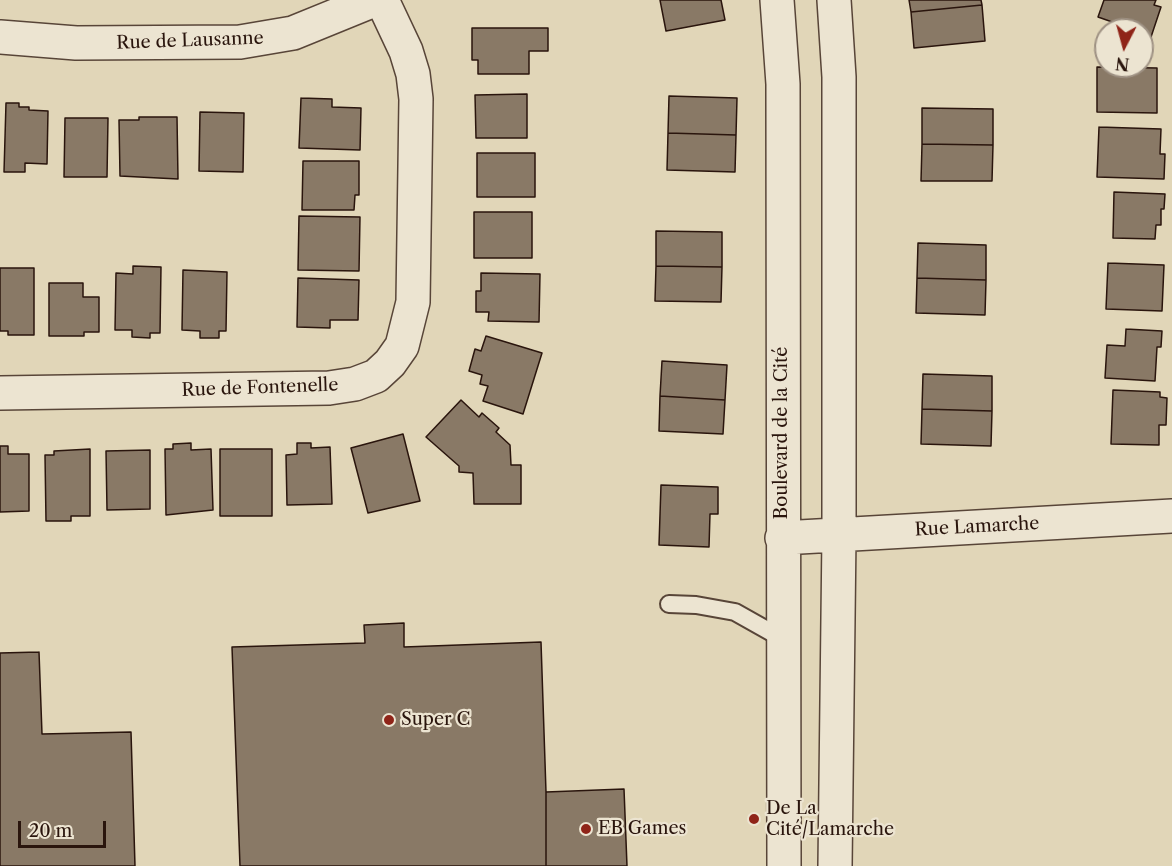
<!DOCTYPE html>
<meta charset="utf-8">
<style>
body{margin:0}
#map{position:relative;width:1172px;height:866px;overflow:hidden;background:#e1d6b8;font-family:"Libre Caslon Text",serif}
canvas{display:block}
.north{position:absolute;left:1094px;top:18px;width:60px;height:60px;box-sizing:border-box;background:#ece4d1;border:2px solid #9e9183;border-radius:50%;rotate:186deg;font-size:16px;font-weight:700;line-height:24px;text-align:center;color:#2a150d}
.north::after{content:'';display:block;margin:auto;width:21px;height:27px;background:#8f2418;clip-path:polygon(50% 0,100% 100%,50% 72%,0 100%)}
.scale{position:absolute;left:18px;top:821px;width:88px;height:27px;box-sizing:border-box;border:3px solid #2a150d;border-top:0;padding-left:8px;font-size:18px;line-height:21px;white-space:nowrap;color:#2a150d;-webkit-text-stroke:4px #ece4d1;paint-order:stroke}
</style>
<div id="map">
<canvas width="1172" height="866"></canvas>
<div class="north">N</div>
<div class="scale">20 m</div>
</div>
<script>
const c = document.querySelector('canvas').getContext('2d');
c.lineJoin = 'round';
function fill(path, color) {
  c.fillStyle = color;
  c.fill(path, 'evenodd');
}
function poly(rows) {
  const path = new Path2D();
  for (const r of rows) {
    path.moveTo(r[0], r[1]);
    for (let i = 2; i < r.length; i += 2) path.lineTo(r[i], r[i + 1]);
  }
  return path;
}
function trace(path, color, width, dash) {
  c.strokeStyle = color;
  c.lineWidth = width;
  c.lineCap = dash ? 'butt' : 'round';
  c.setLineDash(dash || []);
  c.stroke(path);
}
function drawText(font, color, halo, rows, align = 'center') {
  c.font = font + ' "Libre Caslon Text",serif';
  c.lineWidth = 4.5;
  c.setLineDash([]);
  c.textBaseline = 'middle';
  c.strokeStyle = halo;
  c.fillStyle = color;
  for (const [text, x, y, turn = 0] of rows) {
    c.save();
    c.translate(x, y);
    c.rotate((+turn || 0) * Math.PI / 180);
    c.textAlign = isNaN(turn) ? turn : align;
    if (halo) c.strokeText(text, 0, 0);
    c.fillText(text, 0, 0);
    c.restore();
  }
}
const building = poly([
 [660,0,721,0,725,20,666,31,660,0],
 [909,0,981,0,982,5,911,12,909,0],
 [1104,0,1156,0,1154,5,1161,7,1150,40,1142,38,1142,30,1120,30,1116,28,1118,24,1098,17,1104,0],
 [982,5,985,41,914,48,911,12,982,5],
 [472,28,548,28,548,51,529,51,529,74,478,74,478,60,472,60,472,28],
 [1097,67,1157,68,1157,113,1097,112,1097,67],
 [527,94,527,138,476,138,475,95,527,94],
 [669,96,737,98,736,135,668,133,669,96],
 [301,98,332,99,332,107,361,108,360,150,299,148,301,98],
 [6,103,19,103,19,107,29,107,29,110,48,111,47,164,25,163,25,172,4,172,6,103],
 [922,108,993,109,993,145,922,144,922,108],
 [200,112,244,113,243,172,199,171,200,112],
 [139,117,177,117,178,179,120,176,119,120,139,120,139,117],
 [65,118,108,118,107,177,64,177,65,118],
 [1099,127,1161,129,1160,154,1165,154,1164,179,1097,177,1099,127],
 [668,133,736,135,735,172,667,170,668,133],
 [922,144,993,145,992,181,921,181,922,144],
 [477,153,535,153,535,197,477,197,477,153],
 [303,161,359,161,359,195,355,195,354,210,302,210,303,161],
 [1114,192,1165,194,1164,209,1161,209,1161,225,1156,225,1155,239,1113,238,1114,192],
 [474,212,532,212,532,258,474,258,474,212],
 [299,216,360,217,359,271,298,270,299,216],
 [656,231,722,232,722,267,656,266,656,231],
 [918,243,986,245,986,280,917,278,918,243],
 [1108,263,1164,265,1162,311,1106,309,1108,263],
 [133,266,161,267,160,333,150,333,150,338,132,337,132,330,115,330,116,273,133,274,133,266],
 [656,266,722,267,721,302,655,301,656,266],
 [0,268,34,268,34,335,8,335,8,331,0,331,0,268],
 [183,270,227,272,226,331,219,331,219,338,200,338,200,331,182,330,183,270],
 [481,273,540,274,539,322,488,321,489,312,476,312,476,291,481,291,481,273],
 [298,278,359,280,358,320,330,320,330,328,297,327,298,278],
 [917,278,986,280,985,315,916,313,917,278],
 [49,283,83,283,83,297,99,297,99,332,84,332,84,336,49,336,49,283],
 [1126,329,1162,331,1161,347,1157,347,1155,381,1105,378,1107,345,1125,346,1126,329],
 [486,336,542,353,523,414,483,401,488,386,480,384,482,375,469,371,475,349,481,351,486,336],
 [662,361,727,365,725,400,660,396,662,361],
 [923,374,992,376,992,411,922,409,923,374],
 [1113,390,1160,392,1160,397,1167,398,1166,425,1159,425,1159,445,1111,444,1113,390],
 [660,396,725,400,723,434,659,431,660,396],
 [461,400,479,417,482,413,499,428,496,432,510,445,511,465,521,465,521,504,474,504,473,473,459,472,459,466,426,437,461,400],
 [922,409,992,411,991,446,921,444,922,409],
 [403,434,420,501,368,513,351,448,403,434],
 [191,443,191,450,211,449,213,510,166,515,165,449,173,449,173,444,191,443],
 [297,443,311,443,311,448,330,447,332,504,287,505,286,455,297,454,297,443],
 [0,446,8,446,8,454,29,454,29,511,0,512,0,446],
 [90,449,90,516,71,516,71,521,46,521,45,455,54,455,54,451,90,449],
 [220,449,272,449,272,516,220,516,220,449],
 [150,450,150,509,107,510,106,451,150,450],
 [661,485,718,487,718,514,710,514,709,547,659,545,661,485],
 [404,623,404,647,541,642,546,792,546,866,240,866,232,647,365,643,364,625,404,623],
 [39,652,42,734,131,732,135,866,0,866,0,653,39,652],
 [624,789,627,866,546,866,546,792,624,789]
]);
fill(building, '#897966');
trace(building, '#2a150d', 1.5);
const service = poly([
 [669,604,696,605,735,612,783,639]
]);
const minor = poly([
 [0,37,76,43,240,42,293,33,374,0],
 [0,393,329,388,355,384,376,376,390,363,402,346,413,302,416,99,413,74,406,51,382,0]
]);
const tertiary = poly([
 [777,0,783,84,784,866],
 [834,0,839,77,839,535,835,866],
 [782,538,1172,516]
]);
trace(service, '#584538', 20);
trace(minor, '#584538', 36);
trace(tertiary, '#584538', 36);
trace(service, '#ece4d1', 16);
trace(minor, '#ece4d1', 33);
trace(tertiary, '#ece4d1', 33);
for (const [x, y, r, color] of [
 [389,720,6,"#8f2418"],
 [754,819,6,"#8f2418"],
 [586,829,6,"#8f2418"]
]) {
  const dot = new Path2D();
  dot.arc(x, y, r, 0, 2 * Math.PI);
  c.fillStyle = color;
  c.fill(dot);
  trace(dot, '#ece4d1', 2);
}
drawText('18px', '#2a150d', '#ece4d1', [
 ["Rue de Lausanne",190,41,-2],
 ["Rue de Fontenelle",260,388,-2],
 ["Boulevard de la Cité",782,433,-90],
 ["Rue Lamarche",977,527,-3]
]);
drawText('18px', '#2a150d', '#ece4d1', [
 ["Super C",401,720],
 ["De La",766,809],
 ["Cité/Lamarche",766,830],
 ["EB Games",598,829]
], 'left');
</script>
